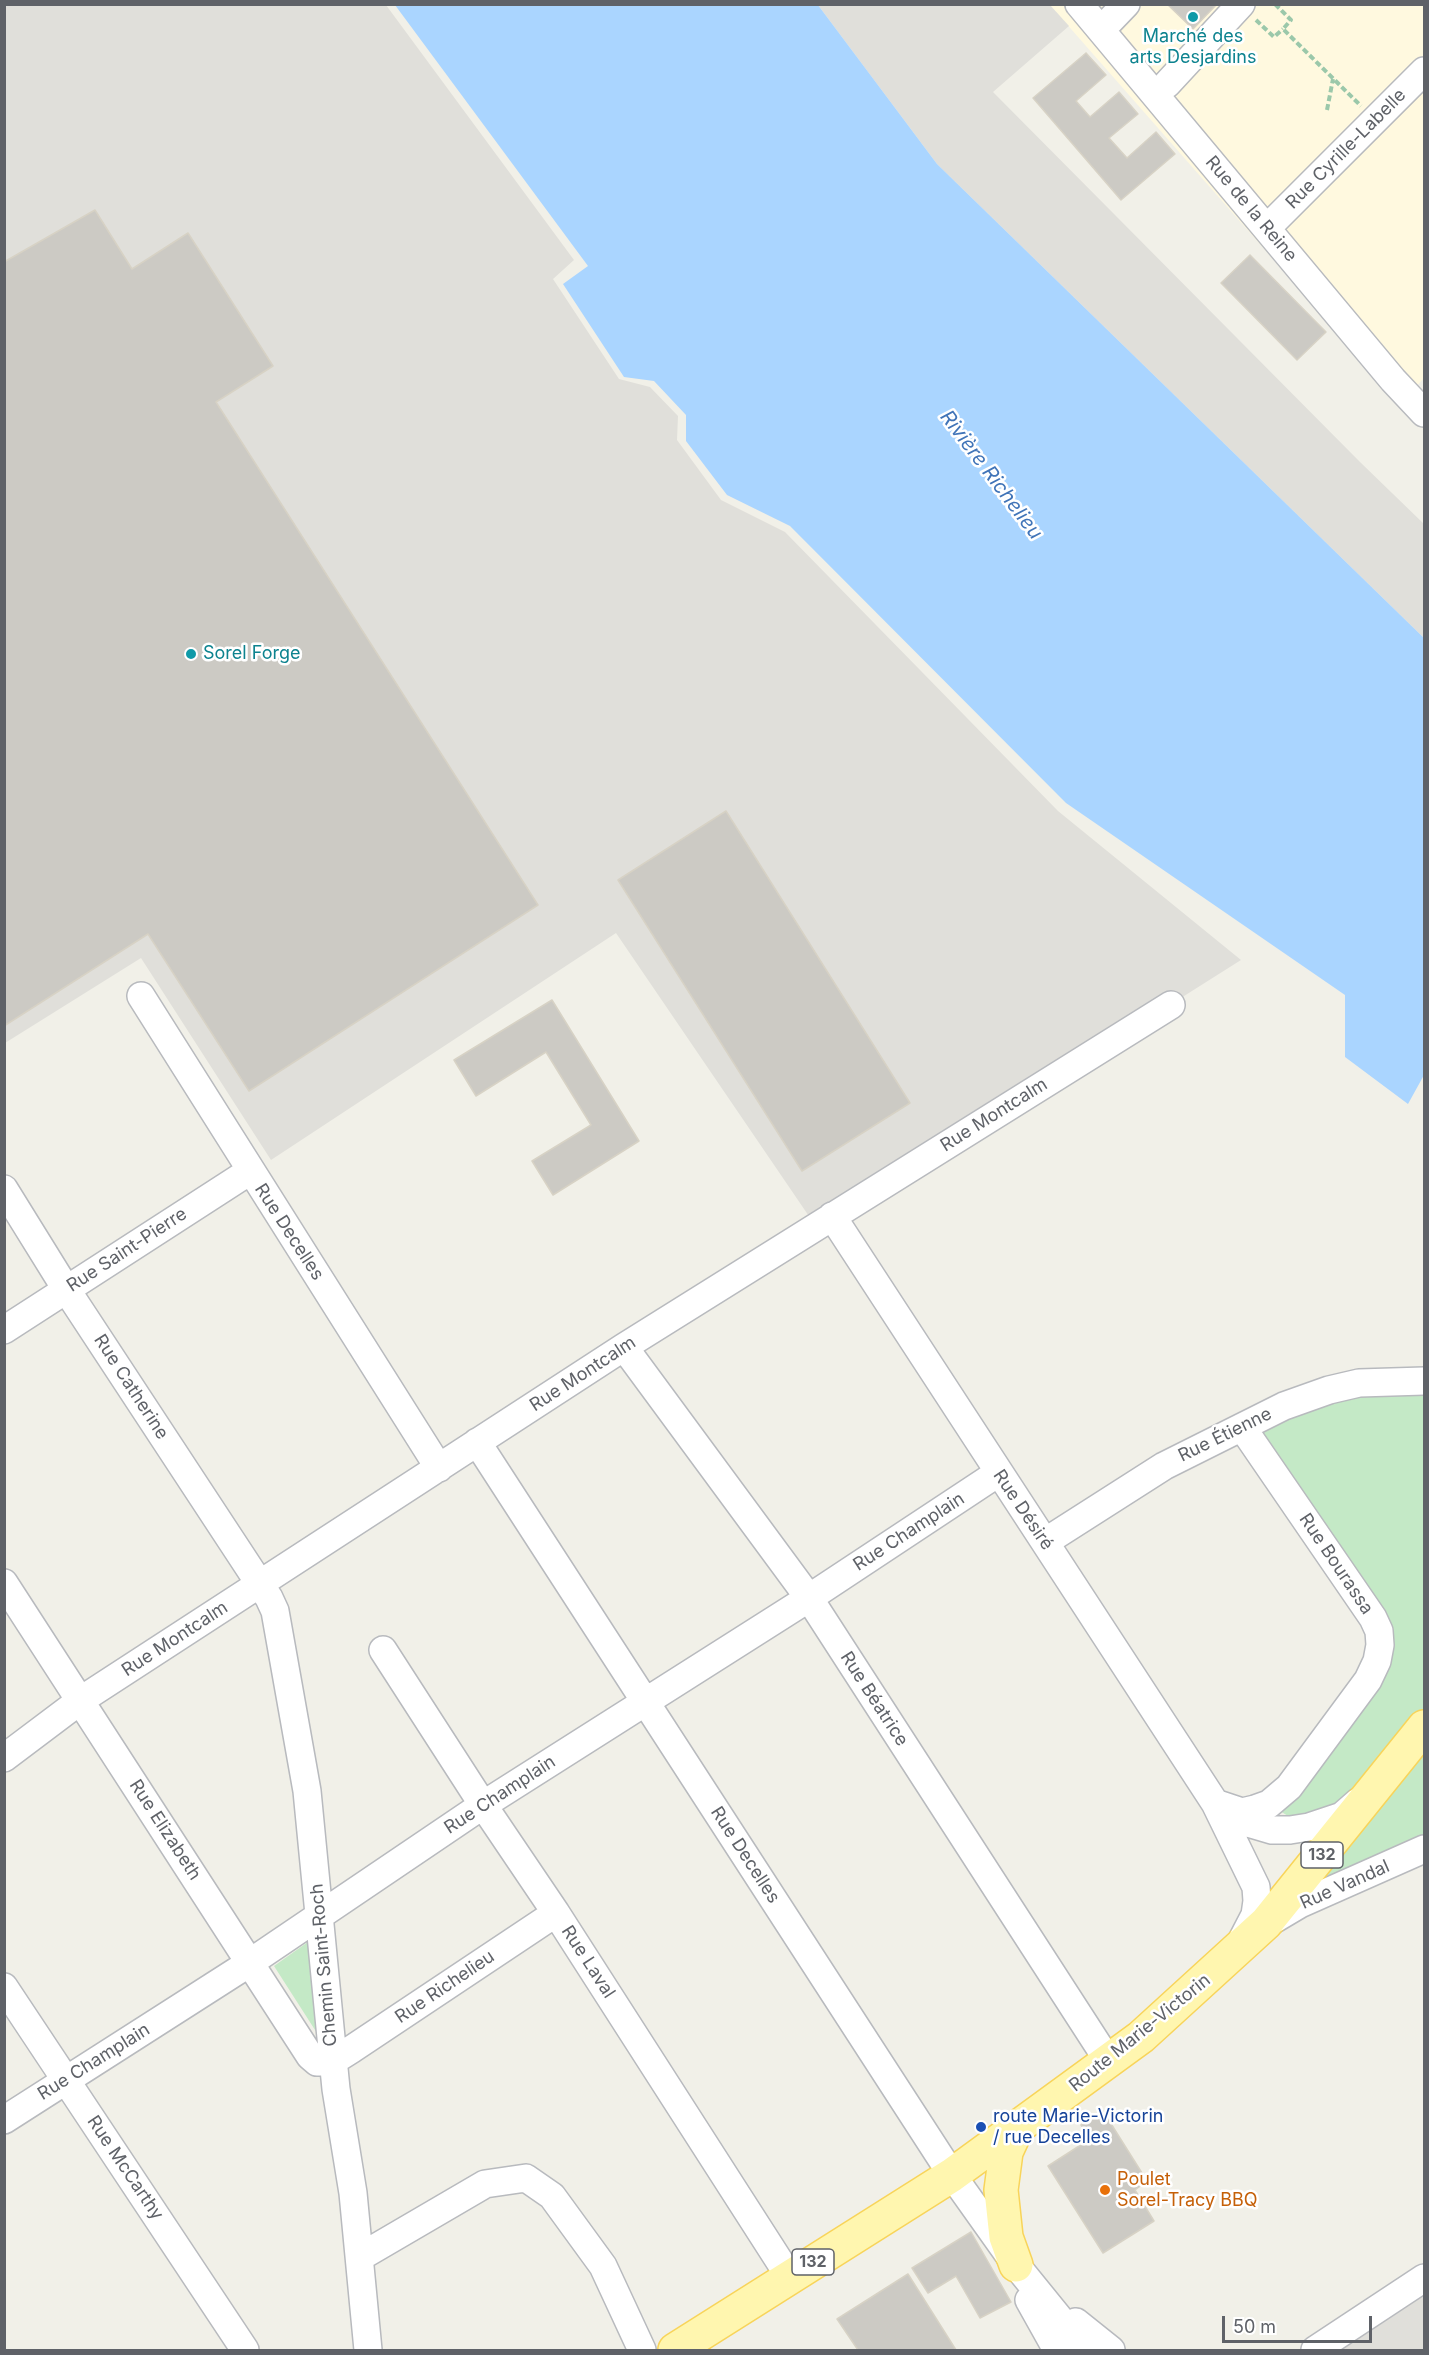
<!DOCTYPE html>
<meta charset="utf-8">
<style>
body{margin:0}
#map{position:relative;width:1429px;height:2355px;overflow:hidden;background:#f1f0e8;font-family:Inter,sans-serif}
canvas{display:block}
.frame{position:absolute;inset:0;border:6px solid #5f6268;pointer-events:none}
.scale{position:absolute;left:1222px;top:2316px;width:150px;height:27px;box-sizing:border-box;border:3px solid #5f6268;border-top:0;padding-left:8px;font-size:18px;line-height:21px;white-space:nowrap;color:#5f6268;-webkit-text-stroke:4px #fff;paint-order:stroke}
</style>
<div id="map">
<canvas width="1429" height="2355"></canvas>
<div class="frame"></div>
<div class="scale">50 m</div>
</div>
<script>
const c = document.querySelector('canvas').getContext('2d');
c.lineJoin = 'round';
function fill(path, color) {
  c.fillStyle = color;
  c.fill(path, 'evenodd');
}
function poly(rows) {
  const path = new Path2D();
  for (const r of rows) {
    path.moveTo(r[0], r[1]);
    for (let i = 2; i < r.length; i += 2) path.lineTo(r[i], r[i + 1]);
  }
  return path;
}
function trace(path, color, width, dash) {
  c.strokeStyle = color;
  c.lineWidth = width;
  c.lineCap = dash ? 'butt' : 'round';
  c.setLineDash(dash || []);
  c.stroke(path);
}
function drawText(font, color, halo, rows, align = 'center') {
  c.font = font + ' Inter,sans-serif';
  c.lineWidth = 5;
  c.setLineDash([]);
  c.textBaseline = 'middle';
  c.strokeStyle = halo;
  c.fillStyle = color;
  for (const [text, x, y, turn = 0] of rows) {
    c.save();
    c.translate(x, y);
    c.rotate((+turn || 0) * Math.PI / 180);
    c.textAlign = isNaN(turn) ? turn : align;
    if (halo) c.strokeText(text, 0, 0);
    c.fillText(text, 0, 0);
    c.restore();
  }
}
fill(poly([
 [1050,5,1424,5,1424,378,1415,388,1381,382]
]), '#fff9df');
fill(poly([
 [5,5,386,5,574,260,553,279,619,379,650,387,678,416,677,440,721,500,785,532,1058,811,1241,960,817,1228,616,933,271,1160,141,958,5,1043],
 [818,5,1050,5,1069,26,993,92,1360,462,1424,524,1424,638,937,164],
 [1424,2278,1424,2350,1315,2350]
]), '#e0dfda');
fill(poly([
 [1424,1381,1424,1849,1300,1904,1374,1790,1310,1819,1288,1816,1269,1804,1380,1645,1242,1427,1266,1414],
 [315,1937,324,2044,274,1966]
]), '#c4e9c6');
fill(poly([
 [395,5,818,5,937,164,1424,638,1424,1075,1408,1104,1345,1057,1345,995,1066,803,790,526,727,495,686,441,686,415,654,381,624,377,563,284,588,266]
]), '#aad5ff');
const building = poly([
 [1167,4,1217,4,1193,29,1167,4],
 [1086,53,1106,75,1076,101,1090,117,1119,92,1138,114,1109,138,1127,158,1156,132,1175,154,1121,200,1033,98,1086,53],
 [95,210,132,269,188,233,273,366,216,402,538,905,249,1091,148,934,4,1026,4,262,95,210],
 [1250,255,1326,332,1297,360,1221,283,1250,255],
 [726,811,910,1103,802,1171,618,880,726,811],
 [552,1000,639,1141,553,1195,532,1161,591,1125,546,1052,476,1096,454,1060,552,1000],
 [1103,2111,1147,2181,1135,2190,1154,2221,1103,2253,1048,2166,1090,2139,1081,2125,1103,2111],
 [971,2232,1011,2302,980,2318,956,2276,928,2293,912,2268,971,2232],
 [908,2274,956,2350,858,2350,837,2319,908,2274]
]);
fill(building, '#cccac4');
trace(building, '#d7d2c5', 1.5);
const minor = poly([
 [1079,4,1393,380,1424,413],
 [1102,29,1126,4],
 [1167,84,1241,4],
 [1267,228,1424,71],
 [141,996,439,1468],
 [4,1189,66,1289,269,1598,275,1611,307,1791,336,2089,353,2193,368,2350],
 [832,1216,1215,1803,1256,1887,1257,1901,1255,1915,1241,1942],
 [4,1330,250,1171],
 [624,1347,809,1598,1109,2062],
 [477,1442,952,2175,1016,2265,1085,2350],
 [1045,1542,1164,1466,1284,1406,1329,1390,1359,1383,1424,1381],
 [4,1583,310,2056,317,2062,333,2061,352,2049,556,1913],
 [383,1650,483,1805,556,1913,789,2276],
 [4,1758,81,1700,624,1347,1171,1005],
 [1215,1803,1242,1812,1255,1809,1269,1804,1289,1787,1368,1680,1377,1661,1380,1645,1379,1631,1373,1618,1242,1427],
 [1227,1812,1241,1821,1255,1825,1272,1830,1290,1830,1309,1827,1342,1816,1358,1802],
 [1273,1920,1300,1904,1424,1849],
 [4,1987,245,2350],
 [4,2120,251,1962,483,1805,809,1598,998,1473],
 [360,2257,485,2184,526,2178,552,2196,603,2266,642,2350],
 [1029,2300,1057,2350],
 [1076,2322,1111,2350],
 [1315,2350,1424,2278]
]);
const major = poly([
 [1016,2265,1006,2237,1001,2190,1006,2152,1017,2128],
 [675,2350,952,2175,1141,2037,1266,1923,1424,1727]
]);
trace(minor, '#b8babe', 30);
trace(major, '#f8d45a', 36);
trace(poly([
 [1275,4,1291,20,1283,29,1361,106],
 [1256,20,1274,37,1283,29],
 [1327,110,1333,79]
]), '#9bc8aa', 4, [6, 3]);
trace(minor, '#fff', 27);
trace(major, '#fff6af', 33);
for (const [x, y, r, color] of [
 [1193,17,6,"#0f9aa8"],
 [191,654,6,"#0f9aa8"],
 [981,2127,6,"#1a4fb4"],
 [1105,2190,6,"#e8710a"]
]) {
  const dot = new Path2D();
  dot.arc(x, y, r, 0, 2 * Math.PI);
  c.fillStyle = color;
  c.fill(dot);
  trace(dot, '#fff', 2);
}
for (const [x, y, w] of [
 [1322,1855,42],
 [813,2262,42]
]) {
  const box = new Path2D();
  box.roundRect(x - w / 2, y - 13, w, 26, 4.5);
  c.fillStyle = '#fff';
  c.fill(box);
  trace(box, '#5f6268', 1.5);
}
drawText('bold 16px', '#5f6268', null, [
 ["132",1322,1855],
 ["132",813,2262]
]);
drawText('18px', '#0d838f', '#fff', [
 ["Marché des",1193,37],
 ["arts Desjardins",1193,58],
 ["Sorel Forge",203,654,"left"]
]);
drawText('18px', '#5f6268', '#fff', [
 ["Rue Cyrille-Labelle",1346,149,-45],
 ["Rue de la Reine",1251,209,50],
 ["Rue Montcalm",994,1115,-32],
 ["Rue Decelles",289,1232,57],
 ["Rue Saint-Pierre",127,1250,-33],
 ["Rue Montcalm",583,1374,-33],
 ["Rue Catherine",131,1387,57],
 ["Rue Étienne",1225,1435,-26],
 ["Rue Désiré",1023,1510,56],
 ["Rue Champlain",909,1532,-33],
 ["Rue Bourassa",1336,1564,56],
 ["Rue Montcalm",175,1639,-33],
 ["Rue Béatrice",874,1699,57],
 ["Rue Champlain",500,1795,-33],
 ["Rue Elizabeth",165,1830,57],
 ["Rue Decelles",745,1855,57],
 ["Rue Vandal",1345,1885,-24],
 ["Rue Laval",588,1962,57],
 ["Chemin Saint-Roch",324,1965,-95],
 ["Rue Richelieu",445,1987,-34],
 ["Route Marie-Victorin",1140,2033,-39],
 ["Rue Champlain",94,2062,-32],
 ["Rue McCarthy",125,2168,56]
]);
drawText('18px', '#164399', '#fff', [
 ["route Marie-Victorin",993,2117],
 ["/ rue Decelles",993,2138]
], 'left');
drawText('18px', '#c56008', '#fff', [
 ["Poulet",1117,2180],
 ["Sorel-Tracy BBQ",1117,2201]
], 'left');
drawText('italic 20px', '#4074b8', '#fff', [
 ["Rivière Richelieu",991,475,53]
]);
</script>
